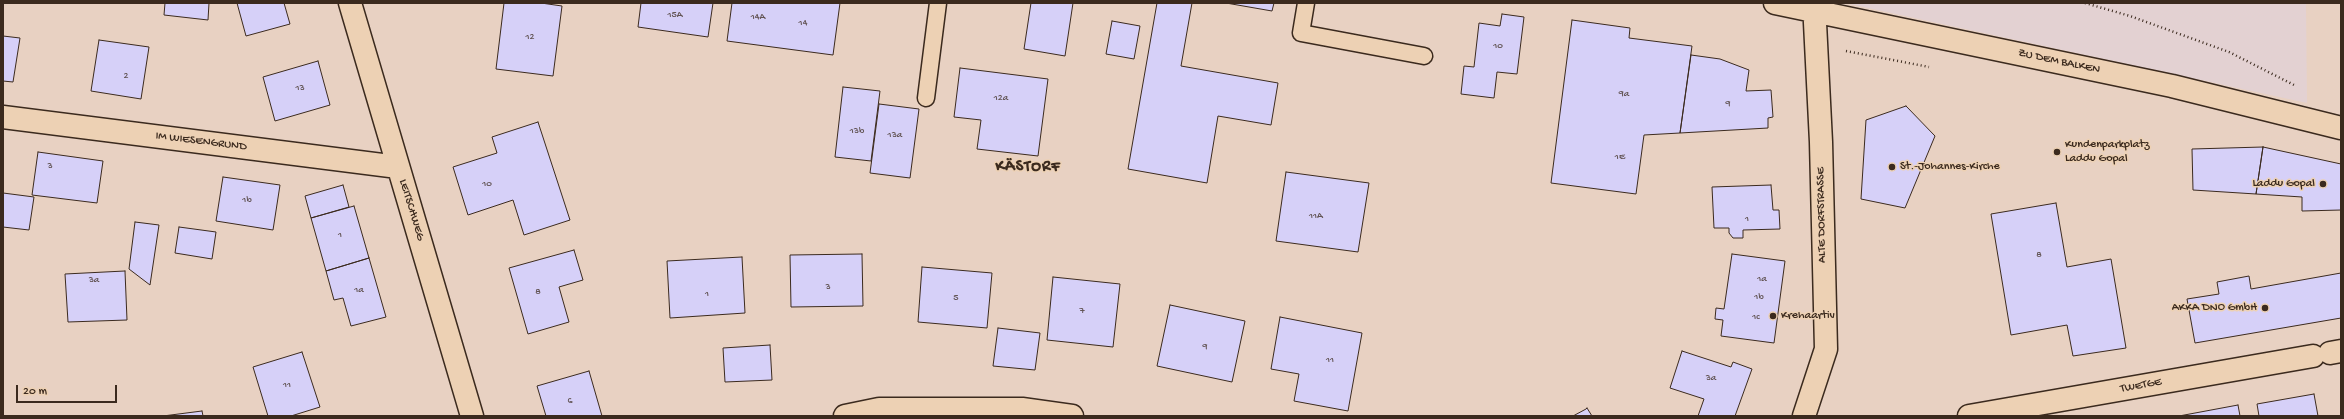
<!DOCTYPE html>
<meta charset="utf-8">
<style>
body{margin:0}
#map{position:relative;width:2344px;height:419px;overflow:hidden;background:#e8d1c2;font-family:"Gochi Hand",sans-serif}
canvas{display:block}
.frame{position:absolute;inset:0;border:4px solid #3b2a1e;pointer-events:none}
.scale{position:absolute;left:16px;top:385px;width:101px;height:18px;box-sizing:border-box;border:2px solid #3b2a1e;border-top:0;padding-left:5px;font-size:12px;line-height:14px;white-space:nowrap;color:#3b2a1e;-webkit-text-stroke:3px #edd1b4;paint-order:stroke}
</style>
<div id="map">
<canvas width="2344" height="419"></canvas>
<div class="frame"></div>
<div class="scale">20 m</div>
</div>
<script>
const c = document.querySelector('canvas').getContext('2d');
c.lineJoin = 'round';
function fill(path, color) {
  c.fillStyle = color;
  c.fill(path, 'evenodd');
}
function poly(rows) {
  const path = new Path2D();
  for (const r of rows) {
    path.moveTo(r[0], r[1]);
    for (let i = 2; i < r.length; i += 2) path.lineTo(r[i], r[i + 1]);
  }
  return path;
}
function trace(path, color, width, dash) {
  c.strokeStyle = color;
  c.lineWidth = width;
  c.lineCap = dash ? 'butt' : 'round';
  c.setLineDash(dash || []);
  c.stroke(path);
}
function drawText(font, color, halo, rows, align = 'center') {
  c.font = font + ' "Gochi Hand",sans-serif';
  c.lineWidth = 3;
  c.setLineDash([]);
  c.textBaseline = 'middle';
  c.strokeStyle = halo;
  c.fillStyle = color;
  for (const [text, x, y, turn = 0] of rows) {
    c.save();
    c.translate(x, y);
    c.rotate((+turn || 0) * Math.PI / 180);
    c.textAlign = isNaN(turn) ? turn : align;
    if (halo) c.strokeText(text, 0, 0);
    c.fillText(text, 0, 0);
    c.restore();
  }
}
fill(poly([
 [1845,3,2306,3,2307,103]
]), '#e3d1d2');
const building = poly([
 [165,3,209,3,208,20,164,15,165,3],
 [237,3,284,3,290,24,246,36,237,3],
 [504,3,541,3,562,6,553,76,496,69,504,3],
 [641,3,713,3,708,37,638,27,641,3],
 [732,3,840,3,833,55,727,41,732,3],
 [1031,3,1073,3,1065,56,1024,49,1031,3],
 [1157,3,1192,3,1181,66,1278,83,1271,125,1218,116,1207,183,1128,169,1157,3],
 [1226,3,1274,3,1272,11,1226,3],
 [1502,14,1524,17,1517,74,1497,72,1494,98,1461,94,1464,66,1474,67,1479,23,1500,26,1502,14],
 [1572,20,1630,28,1629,38,1692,46,1680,133,1644,135,1636,194,1551,183,1572,20],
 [1112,21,1140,26,1134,59,1106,54,1112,21],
 [3,36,20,38,13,82,3,81,3,36],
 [99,40,149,47,141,99,91,91,99,40],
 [1691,55,1720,59,1749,70,1746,91,1771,90,1773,117,1768,118,1768,128,1680,133,1691,55],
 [318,61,330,105,275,121,263,77,318,61],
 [960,68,1048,79,1038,156,977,149,981,120,954,117,960,68],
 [843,87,880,91,871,161,835,157,843,87],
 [879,104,919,109,910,178,870,173,879,104],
 [1906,106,1935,136,1905,208,1861,199,1866,120,1906,106],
 [538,122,570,220,524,235,513,200,468,215,453,167,497,153,492,137,538,122],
 [2263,147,2341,164,2341,210,2302,211,2302,197,2256,194,2263,147],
 [2263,147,2256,194,2193,190,2192,149,2263,147],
 [38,152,103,161,97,203,32,195,38,152],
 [1286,172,1369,183,1358,252,1276,241,1286,172],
 [223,177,280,185,273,230,216,221,223,177],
 [343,185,349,207,311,218,305,196,343,185],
 [1771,185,1773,210,1779,210,1780,229,1743,230,1743,238,1733,238,1729,233,1729,228,1714,228,1712,187,1771,185],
 [3,193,34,197,29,230,3,227,3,193],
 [2056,203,2067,267,2111,259,2126,348,2073,356,2067,325,2011,335,1991,214,2056,203],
 [354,206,369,258,326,271,311,218,354,206],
 [135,222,159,225,150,285,129,269,135,222],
 [179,227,216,232,212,259,175,253,179,227],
 [574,250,583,280,559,287,569,322,528,334,509,268,574,250],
 [862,254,863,306,791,307,790,255,862,254],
 [1732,254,1785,261,1774,343,1721,336,1723,320,1715,319,1716,308,1724,309,1732,254],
 [742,257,745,313,670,318,667,261,742,257],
 [369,258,386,317,351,326,343,298,334,300,326,271,369,258],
 [922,267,992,273,987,328,918,322,922,267],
 [125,271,127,320,68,322,65,274,125,271],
 [2341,273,2341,318,2195,343,2187,299,2219,294,2217,282,2249,276,2251,289,2341,273],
 [1053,277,1120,284,1113,347,1047,340,1053,277],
 [1170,305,1245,321,1232,382,1157,366,1170,305],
 [1280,317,1362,333,1348,411,1294,401,1299,374,1271,369,1280,317],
 [998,328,1040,333,1035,370,993,366,998,328],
 [770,345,772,380,725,382,723,348,770,345],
 [1682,351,1731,367,1733,362,1752,369,1735,416,1698,416,1704,399,1670,388,1682,351],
 [302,352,320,407,291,416,268,416,253,367,302,352],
 [589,371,602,416,546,416,537,386,589,371],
 [2314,394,2318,416,2259,416,2257,404,2314,394],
 [2238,405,2240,416,2179,416,2238,405],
 [1587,408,1592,416,1573,416,1586,409,1587,408],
 [202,411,203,416,163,416,202,411]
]);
fill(building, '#d6d0f8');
trace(building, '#3b2a1e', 1);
const service = poly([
 [1306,3,1301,33,1424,56],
 [926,98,938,3]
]);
const minor = poly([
 [350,3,472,416],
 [1775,3,2172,86,2341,128],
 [3,117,398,167],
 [2330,353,2341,351],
 [845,416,879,409,1022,409,1072,416],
 [1804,416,1826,349,1821,142,1814,3],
 [1969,416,2313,356]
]);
trace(service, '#3b2a1e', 19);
trace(minor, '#3b2a1e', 25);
trace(poly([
 [2085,3,2130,16,2229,52,2296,86],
 [1846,51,1929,67]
]), '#3b2a1e', 2.5, [1, 3]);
trace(service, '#edd1b4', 16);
trace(minor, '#edd1b4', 22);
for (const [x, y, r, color] of [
 [2057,152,4,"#3b2a1e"],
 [1892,167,4,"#3b2a1e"],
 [2323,184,4,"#3b2a1e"],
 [2265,308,4,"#3b2a1e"],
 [1773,316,4,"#3b2a1e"]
]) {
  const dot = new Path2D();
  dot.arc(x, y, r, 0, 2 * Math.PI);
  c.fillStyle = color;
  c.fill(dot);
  trace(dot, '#edd1b4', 1.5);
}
drawText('10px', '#625454', null, [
 ["15A",675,15],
 ["14A",758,17],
 ["14",803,23],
 ["12",530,37],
 ["10",1498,46],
 ["2",126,76],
 ["13",300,88],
 ["9a",1624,94],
 ["12a",1001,98],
 ["9",1728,104],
 ["13b",857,131],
 ["13a",895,135],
 ["1E",1620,157],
 ["3",50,166],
 ["10",487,184],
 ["1b",247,200],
 ["11A",1316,216],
 ["1",1747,219],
 ["1",340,235],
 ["8",2039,255],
 ["1a",1762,279],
 ["3a",94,280],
 ["3",828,287],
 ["1a",359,290],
 ["8",538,292],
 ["1",707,294],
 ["1b",1759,297],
 ["5",956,298],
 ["7",1082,311],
 ["1c",1756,317],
 ["9",1205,347],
 ["11",1330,360],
 ["3a",1711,378],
 ["11",287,385],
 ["6",570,401]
]);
drawText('12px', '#3b2a1e', '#edd1b4', [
 ["ZU DEM BALKEN",2059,62,12],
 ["IM WIESENGRUND",201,142,7],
 ["LEITSCHWEG",411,210,73],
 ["ALTE DORFSTRASSE",1822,215,-91],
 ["TWETGE",2141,386,-10]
]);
drawText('12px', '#3b2a1e', '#edd1b4', [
 ["Kundenparkplatz",2065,145],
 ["Laddu Gopal",2065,159],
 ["St.-Johannes-Kirche",1900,167],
 ["Laddu Gopal",2315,184,"right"],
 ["AKKA DNO GmbH",2257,308,"right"],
 ["Krehaartiv",1781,316]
], 'left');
c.letterSpacing = '1px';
drawText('bold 16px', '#3b2a1e', '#edd1b4', [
 ["KÄSTORF",1028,168]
]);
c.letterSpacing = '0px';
</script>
